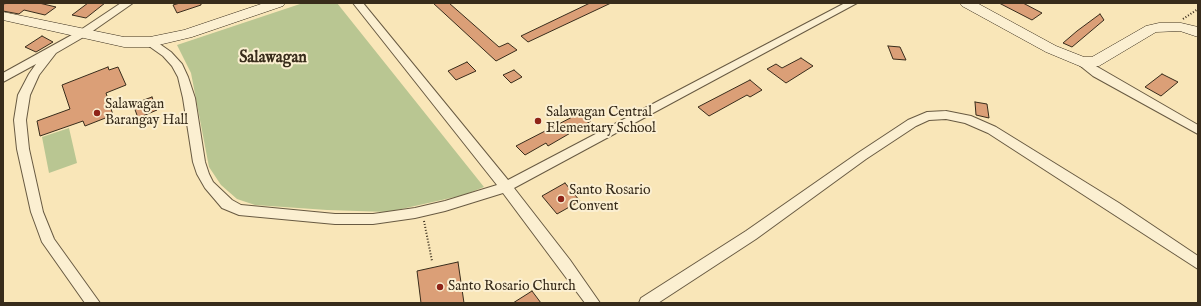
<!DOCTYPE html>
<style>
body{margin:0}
#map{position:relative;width:1201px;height:306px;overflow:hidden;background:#f9e6b8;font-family:"IM FELL English",serif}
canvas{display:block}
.frame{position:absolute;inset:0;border:4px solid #382c1b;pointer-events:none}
</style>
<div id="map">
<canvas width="1201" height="306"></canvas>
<div class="frame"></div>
</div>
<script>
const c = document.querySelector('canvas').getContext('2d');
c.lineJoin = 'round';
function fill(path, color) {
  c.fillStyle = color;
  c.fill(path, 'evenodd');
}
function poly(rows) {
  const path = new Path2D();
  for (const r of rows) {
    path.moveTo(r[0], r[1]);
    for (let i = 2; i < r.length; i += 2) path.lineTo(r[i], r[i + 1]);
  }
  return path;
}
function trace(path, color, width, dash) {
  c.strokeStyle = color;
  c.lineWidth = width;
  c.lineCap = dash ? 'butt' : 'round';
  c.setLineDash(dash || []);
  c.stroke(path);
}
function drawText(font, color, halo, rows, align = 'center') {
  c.font = font + ' "IM FELL English",serif';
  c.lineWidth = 4;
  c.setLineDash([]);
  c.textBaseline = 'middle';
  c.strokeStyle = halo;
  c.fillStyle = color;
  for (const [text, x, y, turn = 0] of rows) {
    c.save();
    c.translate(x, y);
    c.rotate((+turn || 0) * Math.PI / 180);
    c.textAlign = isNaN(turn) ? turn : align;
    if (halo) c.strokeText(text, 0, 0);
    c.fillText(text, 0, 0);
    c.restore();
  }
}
fill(poly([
 [303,3,337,3,484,187,464,195,388,212,327,210,255,205,237,199,221,185,209,167,191,73,177,45],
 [69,128,77,163,49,173,42,137]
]), '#b9c692');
const building = poly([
 [9,3,39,3,56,7,45,15,24,10,19,14,3,11,3,4,9,3],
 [88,3,105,3,86,18,72,15,88,3],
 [180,3,201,3,201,5,177,13,173,5,180,3],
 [433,3,449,3,499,47,508,43,517,50,496,61,433,3],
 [590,3,611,3,528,42,521,36,590,3],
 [999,3,1023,3,1042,13,1032,20,999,3],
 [1100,14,1104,20,1072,47,1063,43,1077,31,1100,14],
 [42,36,53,42,36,52,25,47,42,36],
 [888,46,900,47,906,60,893,59,888,46],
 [801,58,813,66,786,83,767,69,776,64,782,68,801,58],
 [467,62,476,71,456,80,448,71,467,62],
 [108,67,109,70,118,67,126,85,106,93,113,115,85,126,83,121,40,136,37,121,70,109,62,85,108,67],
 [514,70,522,77,511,83,503,75,514,70],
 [1162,74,1178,82,1161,96,1145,87,1162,74],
 [750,80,762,90,750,97,747,95,709,116,698,107,750,80],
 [152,97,157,110,138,118,133,104,152,97],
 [975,102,987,104,989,118,976,115,975,102],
 [582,112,591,121,548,146,546,143,525,155,516,146,582,112],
 [565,183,580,201,557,214,542,196,565,183],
 [458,262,464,303,421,303,417,271,458,262],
 [532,291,541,303,513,303,532,291]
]);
fill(building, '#db9f77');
trace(building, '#382c1b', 1);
const street = poly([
 [121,3,133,3,87,35,56,53,39,75,30,95,26,120,29,149,43,212,54,239,100,303,85,303,42,242,31,212,17,149,14,120,18,95,29,74,36,64,3,82,3,73,79,31,121,3],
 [353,3,363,3,508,180,845,3,857,3,514,188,570,260,600,303,585,303,503,193,445,211,415,218,373,224,335,224,239,215,222,208,205,188,197,174,193,162,183,98,178,77,172,66,163,56,146,44,145,42,146,40,154,40,171,52,182,64,188,77,195,98,205,162,209,174,213,182,232,200,241,205,335,214,373,214,415,208,445,201,497,185,353,3],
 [1082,58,1198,125,1198,134,1093,76,1078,64,1077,62,1078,60,1082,58],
 [946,111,971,116,996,127,1119,203,1198,256,1198,269,988,133,965,123,946,119,929,120,916,126,866,159,756,239,658,303,639,303,641,298,746,231,858,153,908,120,927,112,946,111]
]);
const secondary = poly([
 [264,3,285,3,283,6,192,37,150,47,124,47,3,20,3,12,124,37,150,37,184,30,264,3],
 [960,3,977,3,1056,46,1084,57,1092,57,1146,26,1159,23,1181,23,1198,27,1198,37,1180,31,1156,32,1099,66,1082,67,1046,52,962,6,960,3]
]);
trace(street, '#685a42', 2);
trace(secondary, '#382c1b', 1);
trace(poly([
 [1183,19,1198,9],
 [424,221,432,261]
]), '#382c1b', 2, [1, 2]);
fill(street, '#fbefd1');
fill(secondary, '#fbefd1');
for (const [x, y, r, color] of [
 [97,113,4,"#8f2418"],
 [538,121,4,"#8f2418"],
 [561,199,4,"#8f2418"],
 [440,287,4,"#8f2418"]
]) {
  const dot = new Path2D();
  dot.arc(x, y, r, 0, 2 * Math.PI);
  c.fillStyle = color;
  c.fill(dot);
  trace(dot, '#fbefd1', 1.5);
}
drawText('14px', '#382c1b', '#fbefd1', [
 ["Salawagan",105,105],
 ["Barangay Hall",105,121],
 ["Salawagan Central",546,113],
 ["Elementary School",546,129],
 ["Santo Rosario",569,191],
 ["Convent",569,207],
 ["Santo Rosario Church",448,287]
], 'left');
drawText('bold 16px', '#382c1b', '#fbefd1', [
 ["Salawagan",273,59]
]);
</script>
